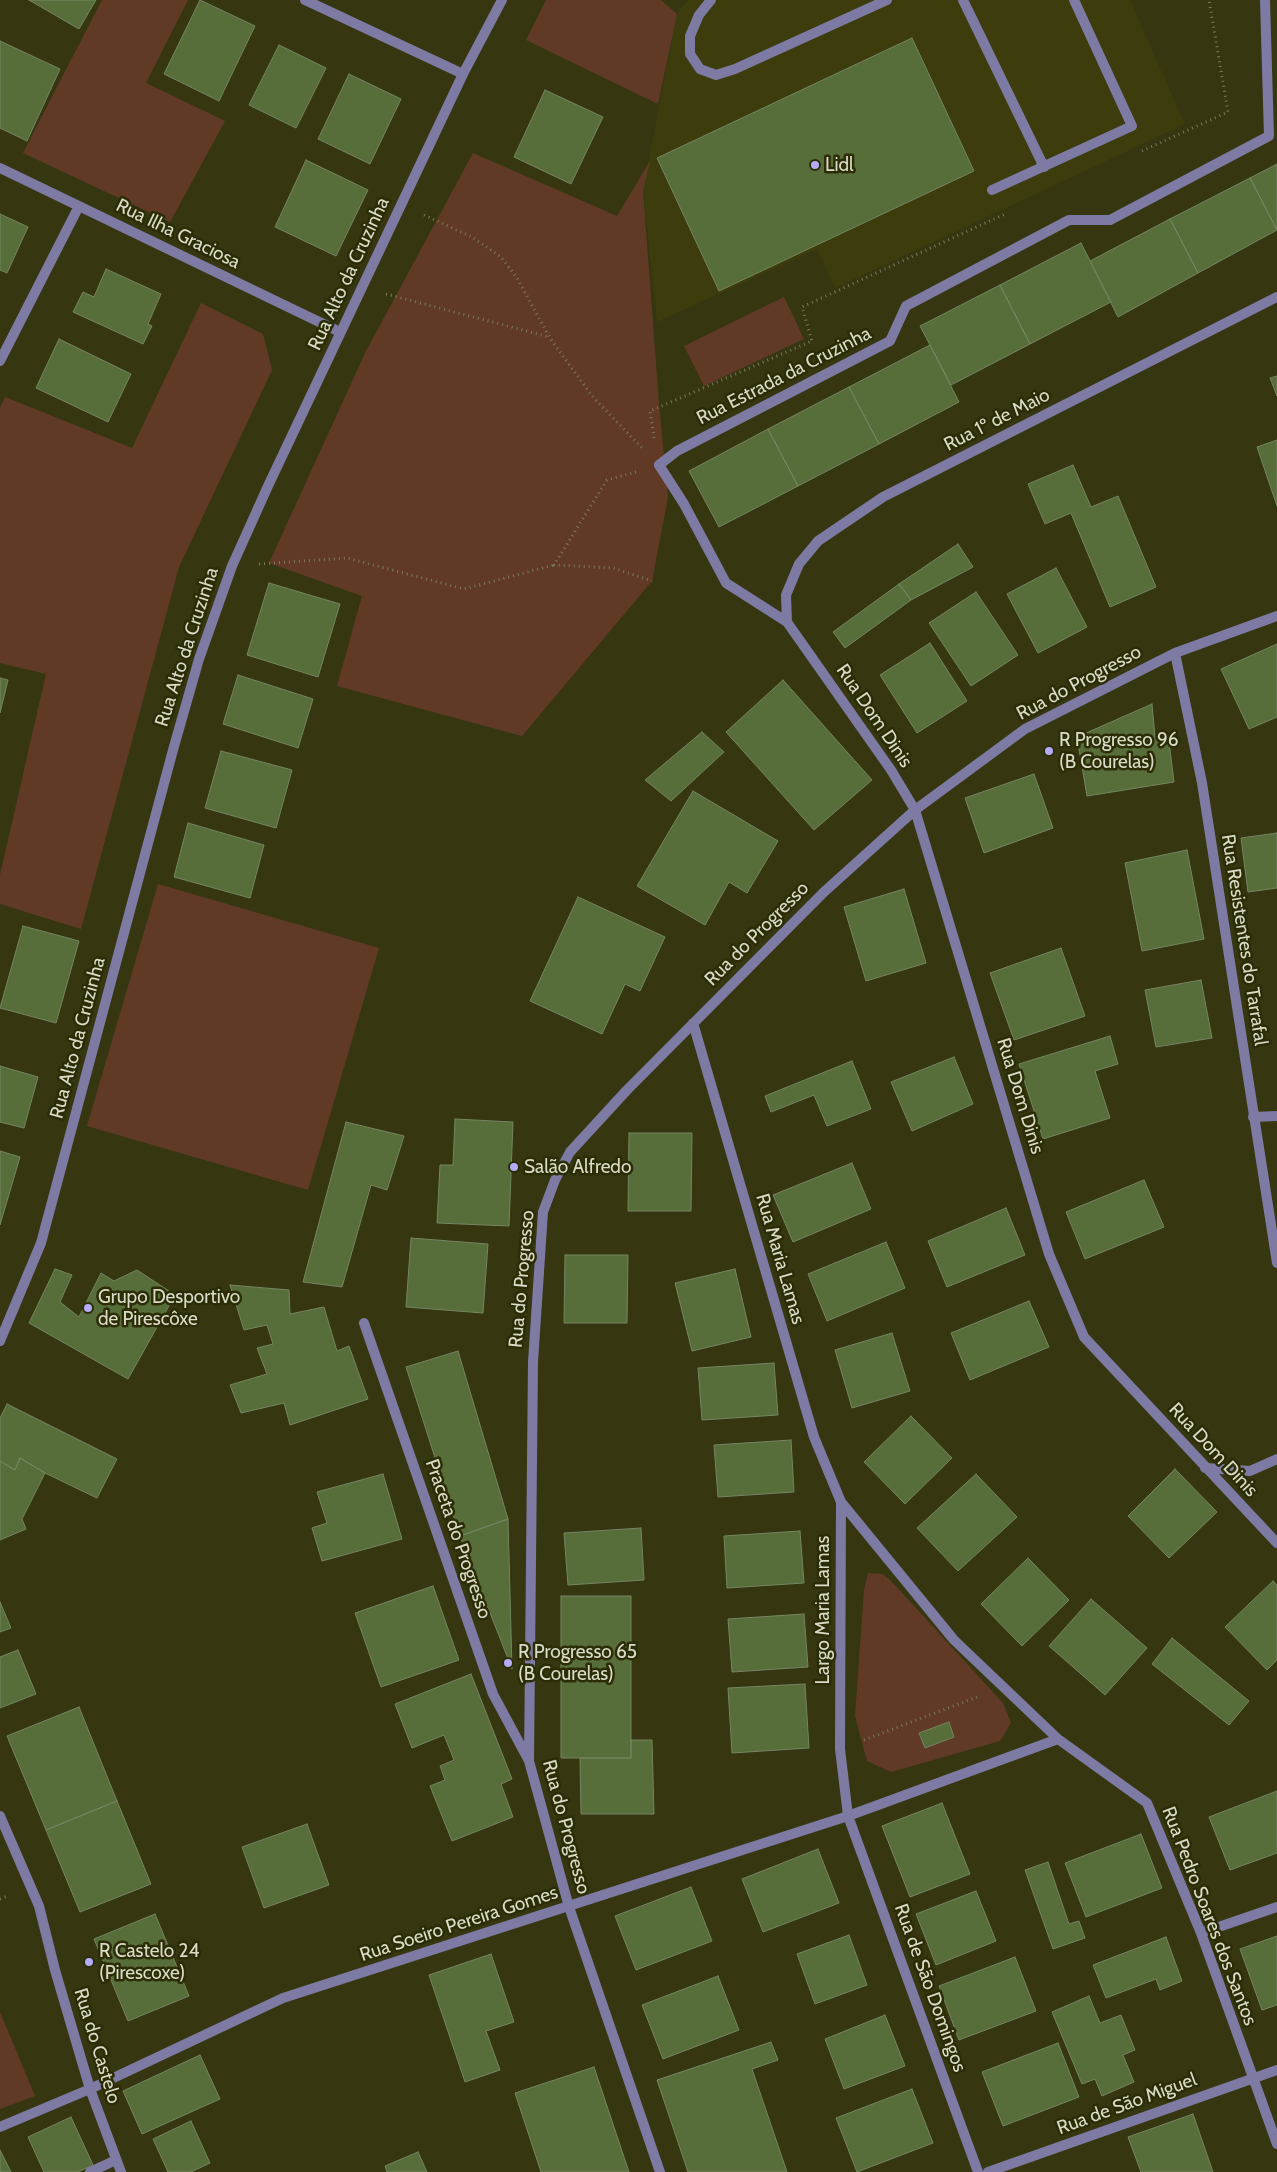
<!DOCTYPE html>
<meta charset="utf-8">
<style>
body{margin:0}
canvas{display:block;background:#363611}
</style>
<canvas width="1277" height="2172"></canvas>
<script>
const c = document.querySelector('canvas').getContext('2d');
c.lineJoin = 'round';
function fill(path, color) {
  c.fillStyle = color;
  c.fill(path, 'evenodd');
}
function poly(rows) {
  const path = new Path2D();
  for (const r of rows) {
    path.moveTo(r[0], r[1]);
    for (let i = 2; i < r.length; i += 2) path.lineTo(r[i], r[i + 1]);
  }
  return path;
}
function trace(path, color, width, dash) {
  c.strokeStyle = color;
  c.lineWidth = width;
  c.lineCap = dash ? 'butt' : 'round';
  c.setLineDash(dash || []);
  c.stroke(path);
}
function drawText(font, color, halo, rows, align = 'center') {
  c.font = font + ' Cabin,sans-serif';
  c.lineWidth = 5;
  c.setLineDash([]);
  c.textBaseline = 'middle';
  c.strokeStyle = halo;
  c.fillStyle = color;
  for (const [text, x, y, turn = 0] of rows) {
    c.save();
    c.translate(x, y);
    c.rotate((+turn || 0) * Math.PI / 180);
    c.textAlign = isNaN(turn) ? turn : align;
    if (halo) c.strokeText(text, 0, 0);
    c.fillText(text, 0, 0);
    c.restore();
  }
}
fill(poly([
 [688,0,1130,0,1185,124,835,288,817,249,657,322,643,189,677,14]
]), '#3c3c0d');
fill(poly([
 [102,0,188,0,146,83,225,121,170,222,23,153],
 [546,0,661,0,677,14,658,104,526,40],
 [473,153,617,216,650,161,643,191,659,404,668,497,652,581,522,736,337,686,362,596,269,563,366,351],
 [784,297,804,339,704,386,684,346],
 [201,303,263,334,272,370,179,567,81,929,0,904,0,875,46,674,0,663,0,408,5,397,132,448],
 [158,884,379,948,308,1190,87,1126],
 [868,1573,883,1574,893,1583,1003,1703,1011,1723,1000,1741,891,1772,867,1761,855,1716,864,1590],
 [0,2012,35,2096,0,2109]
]), '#613a25');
const building = poly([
 [29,0,96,0,79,29,29,0],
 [200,0,255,26,219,101,164,74,200,0],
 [912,38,974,171,719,291,657,158,912,38],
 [0,41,60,69,27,141,0,128,0,41],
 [279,45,326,68,296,128,249,105,279,45],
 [349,74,401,99,370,164,318,139,349,74],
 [545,90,603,117,571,184,514,157,545,90],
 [306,160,368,190,336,256,275,227,306,160],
 [1277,164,1277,230,1250,178,1277,164],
 [1250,178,1277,230,1198,273,1170,219,1250,178],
 [0,214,28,227,7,273,0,270,0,214],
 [1170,219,1198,273,1118,317,1090,261,1170,219],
 [1081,243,1111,302,1030,344,1000,285,1081,243],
 [106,269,161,294,148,324,152,326,143,344,73,312,83,292,94,297,106,269],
 [1000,285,1030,344,951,385,920,326,1000,285],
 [59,339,131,374,108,422,36,388,59,339],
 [930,345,959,402,879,444,849,387,930,345],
 [1277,376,1277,396,1270,378,1277,376],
 [849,387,879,444,798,486,768,429,849,387],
 [768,429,798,486,719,527,689,471,768,429],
 [1277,440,1277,506,1257,447,1277,440],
 [1073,465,1091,507,1118,496,1156,587,1110,607,1071,513,1045,524,1028,484,1073,465],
 [958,544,973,567,911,600,899,584,958,544],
 [1056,568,1087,627,1038,653,1007,594,1056,568],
 [269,583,340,604,318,677,247,655,269,583],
 [899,584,911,600,845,648,833,632,899,584],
 [976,592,1018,655,971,686,929,623,976,592],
 [930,643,967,701,917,733,880,675,930,643],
 [1277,644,1277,717,1249,729,1221,669,1277,644],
 [238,675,313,699,298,748,223,724,238,675],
 [0,678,8,680,0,713,0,678],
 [783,680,872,780,814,830,726,732,783,680],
 [1152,704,1155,737,1168,734,1174,782,1087,796,1077,737,1152,704],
 [702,732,724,752,671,801,645,780,702,732],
 [221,751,292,770,276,828,205,808,221,751],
 [1034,774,1053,828,984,853,965,798,1034,774],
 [693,791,778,841,747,893,729,882,705,925,637,886,693,791],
 [188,823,264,845,250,898,174,877,188,823],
 [1277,833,1277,888,1248,892,1241,838,1277,833],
 [1187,850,1204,939,1142,951,1125,863,1187,850],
 [904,889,926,963,866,981,844,907,904,889],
 [578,897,665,937,640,991,625,984,602,1034,530,1001,578,897],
 [23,926,79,941,56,1023,0,1008,23,926],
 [1061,948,1085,1016,1014,1040,990,973,1061,948],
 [1201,980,1212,1038,1156,1047,1145,990,1201,980],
 [1110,1036,1118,1064,1095,1071,1110,1118,1043,1139,1019,1064,1110,1036],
 [954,1057,973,1104,912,1131,891,1082,954,1057],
 [852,1061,871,1109,827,1126,814,1095,771,1112,765,1096,852,1061],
 [0,1066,38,1077,24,1128,0,1122,0,1066],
 [455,1119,513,1122,509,1226,437,1223,440,1165,453,1165,455,1119],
 [346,1122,404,1136,387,1190,371,1185,342,1287,303,1282,346,1122],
 [629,1133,692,1133,691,1211,628,1211,629,1133],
 [0,1151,20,1157,0,1225,0,1151],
 [852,1163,871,1209,793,1242,773,1195,852,1163],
 [1144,1180,1164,1227,1085,1259,1066,1212,1144,1180],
 [1006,1208,1025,1255,947,1287,928,1241,1006,1208],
 [411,1238,488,1244,483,1313,406,1307,411,1238],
 [886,1242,905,1288,827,1321,808,1274,886,1242],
 [565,1255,628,1255,627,1323,564,1323,565,1255],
 [55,1269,72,1275,60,1302,79,1317,101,1273,114,1281,137,1270,175,1295,128,1379,29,1323,55,1269],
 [735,1269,751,1337,692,1351,675,1283,735,1269],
 [230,1285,289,1290,290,1314,324,1307,337,1351,349,1346,368,1399,290,1425,284,1403,241,1413,230,1385,267,1374,257,1348,273,1344,267,1325,244,1330,230,1285],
 [1029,1301,1049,1347,970,1380,951,1333,1029,1301],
 [892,1333,910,1391,852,1408,835,1350,892,1333],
 [458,1351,508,1519,460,1536,406,1367,458,1351],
 [774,1363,778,1415,702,1420,698,1368,774,1363],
 [7,1404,117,1459,97,1498,45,1473,20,1458,15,1470,0,1461,0,1418,7,1404],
 [911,1416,952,1458,905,1504,864,1462,911,1416],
 [791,1440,794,1492,718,1497,714,1445,791,1440],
 [20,1458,45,1473,22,1519,26,1529,0,1540,0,1461,15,1470,20,1458],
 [1175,1469,1217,1512,1169,1558,1128,1516,1175,1469],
 [383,1474,402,1539,322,1561,312,1528,327,1523,317,1492,383,1474],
 [976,1474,1017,1517,958,1571,917,1528,976,1474],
 [508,1519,512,1669,460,1536,508,1519],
 [641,1528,644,1580,568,1585,564,1533,641,1528],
 [800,1531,804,1583,727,1588,724,1536,800,1531],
 [1028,1558,1069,1600,1022,1646,981,1604,1028,1558],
 [1273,1581,1277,1585,1277,1660,1267,1670,1225,1627,1273,1581],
 [433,1586,459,1660,381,1687,355,1613,433,1586],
 [561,1596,631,1596,631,1758,561,1758,561,1596],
 [1091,1599,1147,1648,1105,1695,1049,1646,1091,1599],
 [0,1602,11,1628,0,1632,0,1602],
 [804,1614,808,1667,732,1672,728,1619,804,1614],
 [1172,1638,1249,1701,1229,1725,1152,1664,1172,1638],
 [18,1650,36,1694,0,1708,0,1657,18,1650],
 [471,1674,512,1779,501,1784,513,1817,452,1841,430,1786,445,1780,440,1766,454,1760,444,1735,412,1748,395,1704,471,1674],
 [805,1684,809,1748,732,1753,728,1688,805,1684],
 [79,1707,117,1801,46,1830,7,1736,79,1707],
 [949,1722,954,1737,925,1748,919,1733,949,1722],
 [631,1740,652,1740,654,1814,581,1814,580,1758,631,1758,631,1740],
 [1277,1791,1277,1853,1230,1870,1209,1817,1277,1791],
 [117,1801,151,1884,80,1912,46,1830,117,1801],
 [942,1803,970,1874,910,1897,882,1826,942,1803],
 [307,1824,329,1885,264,1908,242,1847,307,1824],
 [1141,1834,1162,1888,1086,1917,1065,1863,1141,1834],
 [818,1849,839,1903,763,1932,742,1879,818,1849],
 [1048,1862,1069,1924,1079,1921,1085,1938,1053,1949,1025,1870,1048,1862],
 [691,1887,712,1941,636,1970,615,1916,691,1887],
 [976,1891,996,1941,936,1965,916,1914,976,1891],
 [155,1914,189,1996,128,2021,94,1939,155,1914],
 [849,1935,867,1985,815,2004,797,1954,849,1935],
 [1277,1936,1277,2005,1262,2010,1240,1949,1277,1936],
 [1166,1937,1182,1981,1160,1990,1156,1979,1106,1998,1093,1965,1166,1937],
 [491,1954,514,2022,486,2031,500,2070,465,2082,429,1975,491,1954],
 [1015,1957,1036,2011,959,2040,939,1986,1015,1957],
 [718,1976,739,2030,663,2059,642,2005,718,1976],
 [1089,1996,1100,2023,1121,2015,1135,2050,1123,2055,1134,2082,1102,2096,1095,2079,1082,2084,1052,2012,1089,1996],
 [885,2015,905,2066,844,2089,825,2039,885,2015],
 [771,2042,778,2060,752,2069,787,2172,688,2172,657,2080,771,2042],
 [1058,2043,1079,2097,1003,2126,982,2072,1058,2043],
 [200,2055,220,2099,142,2134,123,2091,200,2055],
 [594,2067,629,2172,541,2172,515,2093,594,2067],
 [912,2089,933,2143,857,2172,836,2118,912,2089],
 [1193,2114,1213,2172,1141,2172,1128,2137,1193,2114],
 [71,2117,93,2165,78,2172,44,2172,28,2137,71,2117],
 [191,2121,210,2163,191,2172,168,2172,153,2139,191,2121],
 [0,2150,11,2172,0,2172,0,2150],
 [418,2152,427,2172,387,2172,385,2166,418,2152]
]);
fill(building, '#576e3a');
trace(building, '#748561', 1);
trace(poly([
 [1142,151,1228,112,1209,0],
 [424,215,472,237,501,257,517,278,550,338,592,396,642,448],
 [386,294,549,337],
 [654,438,650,411,812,341,802,307,1005,214],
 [636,472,607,480,554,565,613,568,652,581],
 [259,564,347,558,464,589,554,565],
 [864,1740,977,1697],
 [0,1899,7,1896]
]), '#7a7a5c', 3, [1, 4]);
trace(poly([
 [711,0,699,15,690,36,690,54,700,69,716,75,735,69,887,0],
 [963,0,1044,167],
 [992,190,1132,126,1074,0],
 [659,465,677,451,890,341,906,306,1069,220,1110,220,1269,136,1265,0],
 [1205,1468,1250,1471,1277,1459]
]), '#7d7aa3', 10);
trace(poly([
 [305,0,463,74],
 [0,168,340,332],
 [0,361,79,206],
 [659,465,684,504,726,583,787,622,891,770,915,810,1049,1254,1084,1337,1277,1543],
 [787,622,786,595,799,564,818,541,883,497,1277,297],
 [1175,653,1202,783,1277,1263],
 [693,1023,814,1437,841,1502],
 [1253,1117,1277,1116],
 [364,1323,493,1694,529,1761],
 [1058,1739,848,1816,840,1749,841,1502,954,1640,1058,1739,1147,1803,1201,1933,1277,2144],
 [1201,1933,1277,1907],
 [0,2127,90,2089,283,1998,848,1816,978,2172],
 [90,2172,116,2160],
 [660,2172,569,1907,529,1761,533,1362,543,1212,555,1180,570,1152,627,1090,824,892,915,810,1025,729,1175,653,1277,616],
 [988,2172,1277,2070]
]), '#7d7aa3', 10);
trace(poly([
 [0,1341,41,1243,173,750,199,659,232,566,268,486,463,74,502,0],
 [0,1816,39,1906,55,1970,90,2089,121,2172]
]), '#7d7aa3', 10);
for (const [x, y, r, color] of [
 [815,165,5,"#b4acf9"],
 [1049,751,5,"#b4acf9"],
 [514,1167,5,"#b4acf9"],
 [88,1308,5,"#b4acf9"],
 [508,1663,5,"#b4acf9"],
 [89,1962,5,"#b4acf9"]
]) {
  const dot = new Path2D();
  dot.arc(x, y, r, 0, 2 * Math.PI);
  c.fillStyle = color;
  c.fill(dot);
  trace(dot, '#2c2c06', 2);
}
drawText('19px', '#dadbc6', '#2c2c06', [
 ["Lidl",825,165],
 ["R Progresso 96",1059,740],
 ["(B Courelas)",1059,762],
 ["Salão Alfredo",524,1167],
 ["Grupo Desportivo",98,1297],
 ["de Pirescôxe",98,1319],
 ["R Progresso 65",518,1652],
 ["(B Courelas)",518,1674],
 ["R Castelo 24",99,1951],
 ["(Pirescoxe)",99,1973]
], 'left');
drawText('19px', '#dadbc6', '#2c2c06', [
 ["Rua Ilha Graciosa",178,234,26],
 ["Rua Alto da Cruzinha",349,274,-65],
 ["Rua Estrada da Cruzinha",784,376,-27],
 ["Rua 1º de Maio",997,420,-27],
 ["Rua Alto da Cruzinha",187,647,-72],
 ["Rua do Progresso",1079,683,-28],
 ["Rua Dom Dinis",874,716,56],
 ["Rua do Progresso",757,934,-45],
 ["Rua Resistentes do Tarrafal",1244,940,81],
 ["Rua Alto da Cruzinha",78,1038,-75],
 ["Rua Dom Dinis",1020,1096,73],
 ["Rua Maria Lamas",780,1259,74],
 ["Rua do Progresso",522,1279,-85],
 ["Rua Dom Dinis",1213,1450,47],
 ["Praceta do Progresso",458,1539,71],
 ["Largo Maria Lamas",823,1610,-90],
 ["Rua do Progresso",566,1827,75],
 ["Rua Pedro Soares dos Santos",1209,1916,69],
 ["Rua Soeiro Pereira Gomes",459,1924,-18],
 ["Rua de São Domingos",930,1988,70],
 ["Rua do Castelo",97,2046,73],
 ["Rua de São Miguel",1127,2104,-20]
]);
</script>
